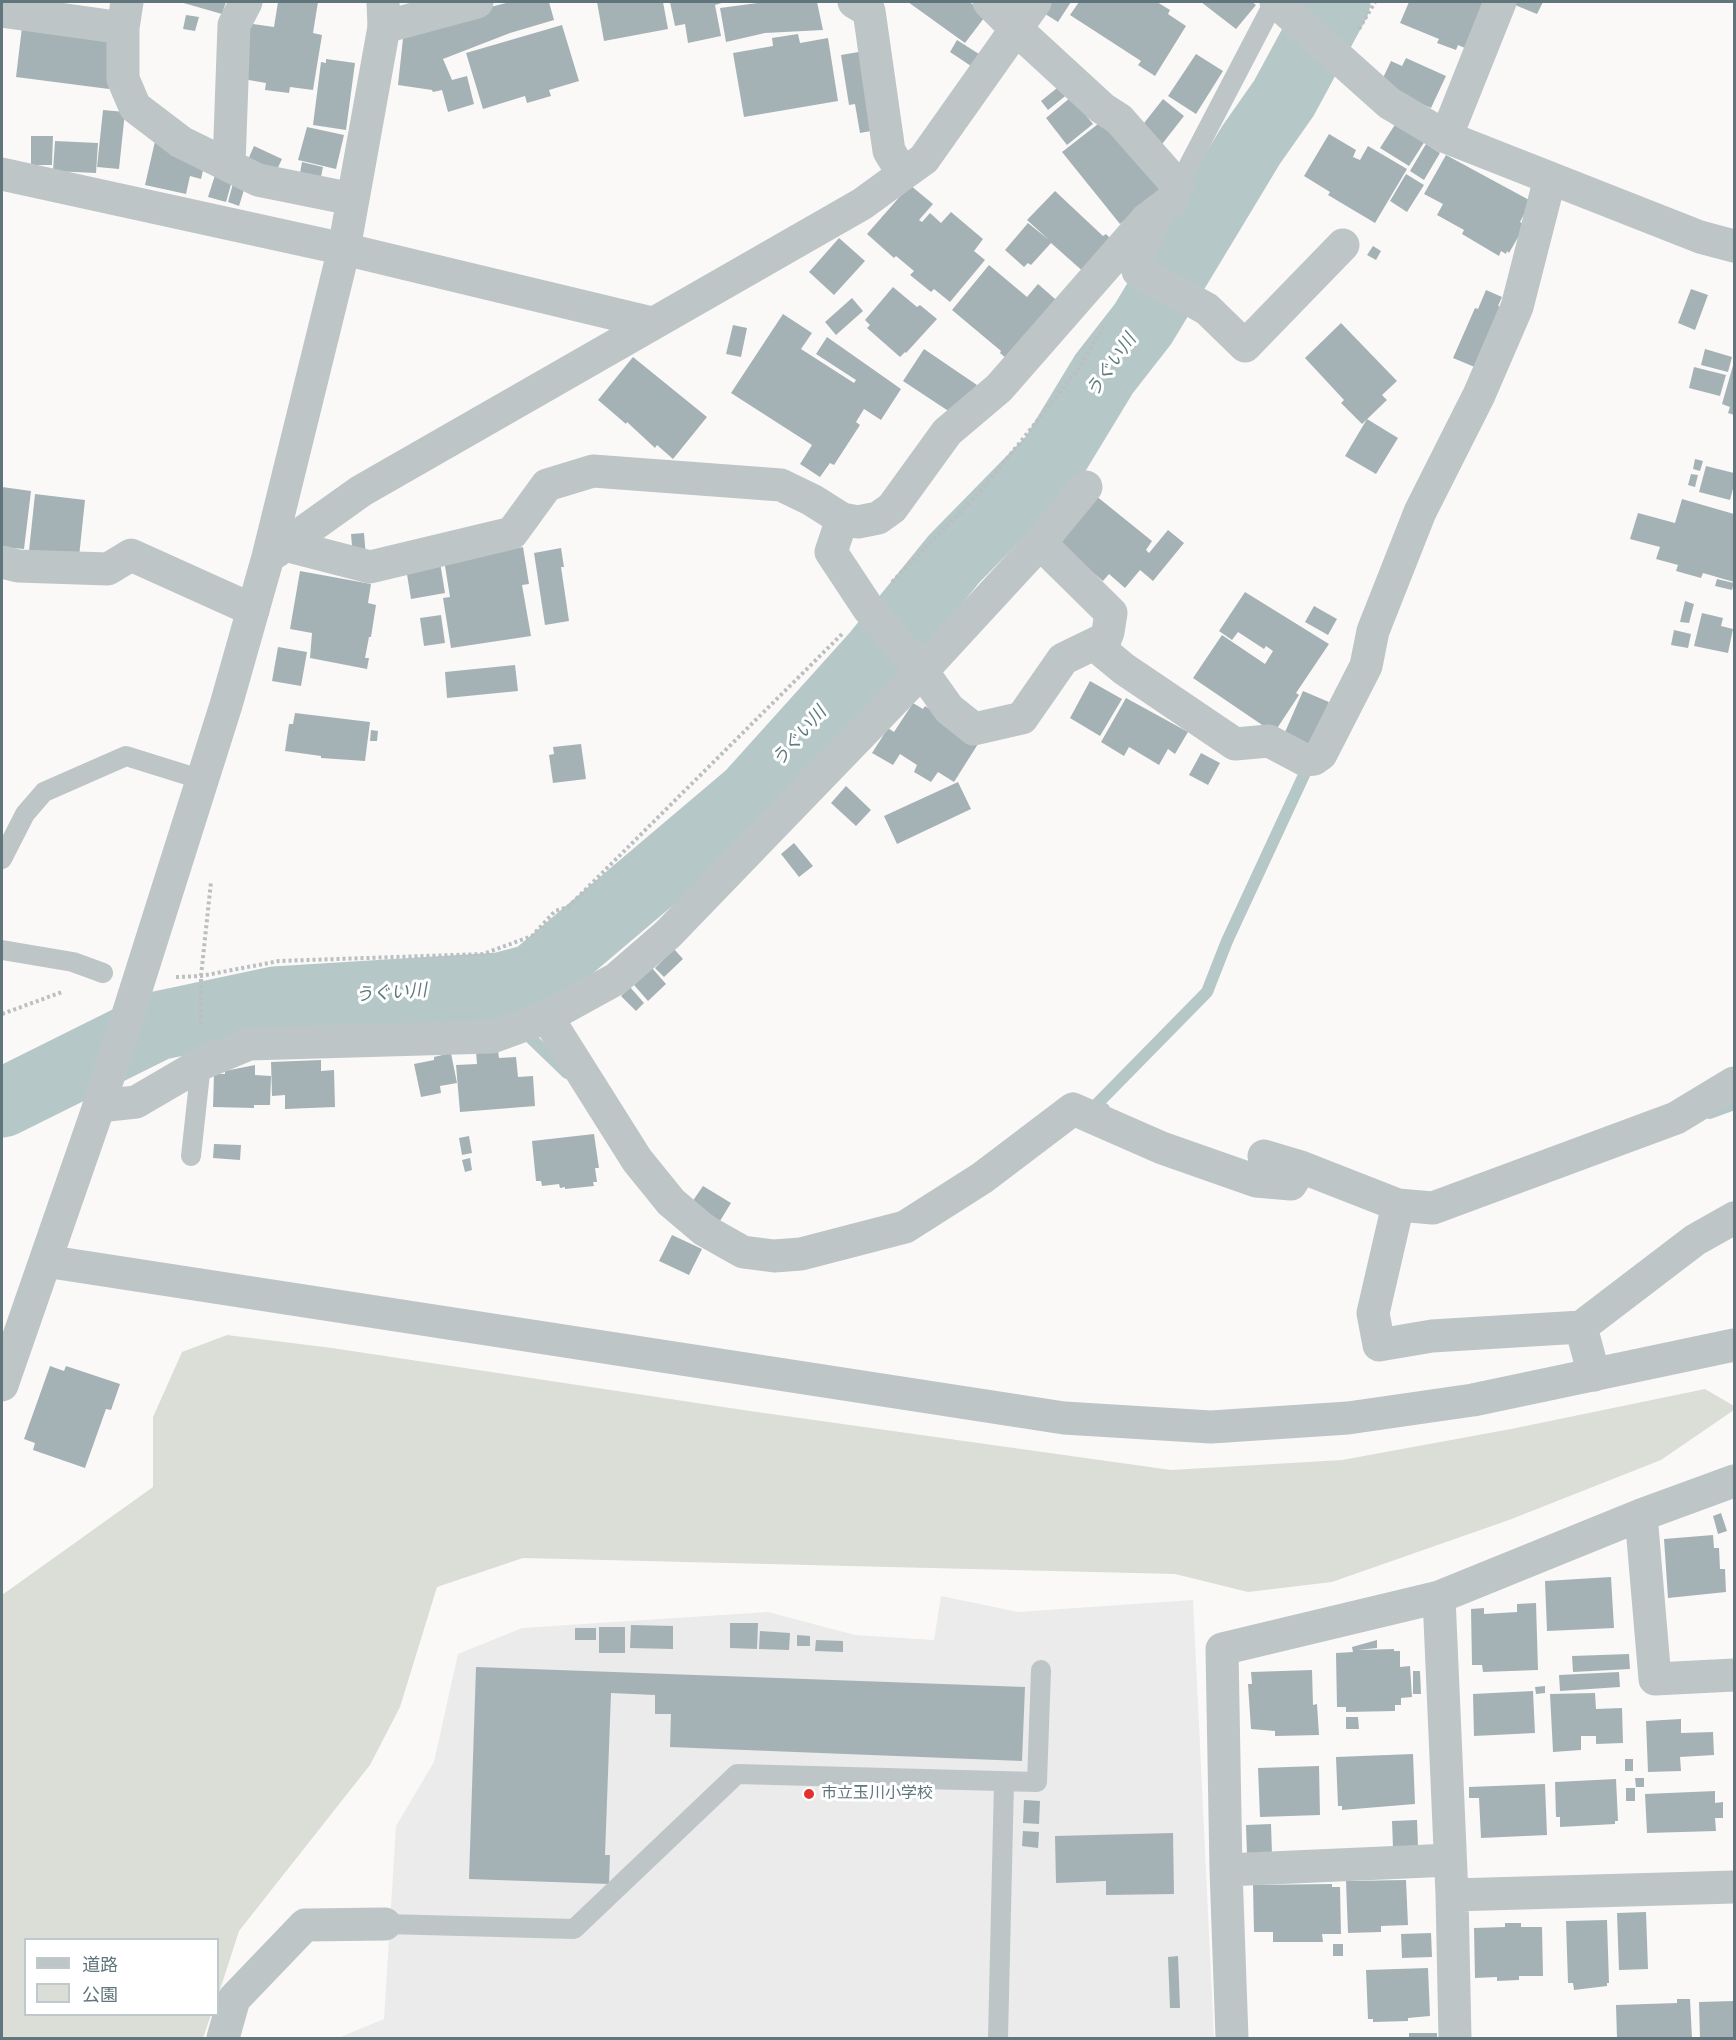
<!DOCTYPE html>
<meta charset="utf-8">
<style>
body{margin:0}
#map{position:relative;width:1736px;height:2040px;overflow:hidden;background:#faf9f7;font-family:"Nunito Sans","Noto Sans JP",sans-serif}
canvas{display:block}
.frame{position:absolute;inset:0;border:3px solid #60767c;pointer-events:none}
.legend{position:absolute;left:24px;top:1938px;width:195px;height:78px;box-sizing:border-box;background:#fff;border:2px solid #bfc8cb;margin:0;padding:8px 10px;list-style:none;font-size:18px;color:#60767c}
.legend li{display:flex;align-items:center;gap:12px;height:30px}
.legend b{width:30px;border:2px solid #bfc8cb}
</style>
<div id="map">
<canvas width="1736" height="2040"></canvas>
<div class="frame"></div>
<ul class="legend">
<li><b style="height:8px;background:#bec5c7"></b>道路</li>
<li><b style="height:16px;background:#dbded6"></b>公園</li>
</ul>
</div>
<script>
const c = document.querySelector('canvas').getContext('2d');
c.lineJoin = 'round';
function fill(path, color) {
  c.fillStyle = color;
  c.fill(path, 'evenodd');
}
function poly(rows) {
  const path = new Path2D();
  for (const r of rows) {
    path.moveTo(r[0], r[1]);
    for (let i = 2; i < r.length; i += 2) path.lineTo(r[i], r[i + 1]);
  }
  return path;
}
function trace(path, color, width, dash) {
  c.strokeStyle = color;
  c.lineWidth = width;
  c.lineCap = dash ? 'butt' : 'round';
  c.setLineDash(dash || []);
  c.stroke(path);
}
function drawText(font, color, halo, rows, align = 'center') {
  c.font = font + ' "Nunito Sans","Noto Sans JP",sans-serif';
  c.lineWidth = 6;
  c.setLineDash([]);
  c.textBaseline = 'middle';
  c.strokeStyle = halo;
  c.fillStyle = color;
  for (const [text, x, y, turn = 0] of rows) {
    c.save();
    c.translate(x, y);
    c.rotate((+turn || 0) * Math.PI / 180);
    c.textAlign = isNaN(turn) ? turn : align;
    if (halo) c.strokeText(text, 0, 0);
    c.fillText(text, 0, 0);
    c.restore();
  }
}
fill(poly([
 [941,1596,1018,1612,1193,1600,1214,2038,338,2038,384,2019,396,1826,434,1762,458,1654,522,1628,768,1612,855,1635,934,1640]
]), '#eaebea');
fill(poly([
 [227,1335,332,1348,750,1411,1171,1470,1342,1460,1511,1429,1705,1389,1734,1406,1734,1410,1661,1460,1509,1520,1332,1582,1248,1592,1175,1574,523,1558,437,1587,400,1707,370,1765,239,1931,218,1996,218,1940,26,1940,26,2014,211,2015,203,2038,2,2038,2,1595,153,1487,153,1417,182,1352]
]), '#dbded6');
trace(poly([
 [500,987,512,1020,567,1073],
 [1104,1109,1095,1106,1207,992,1227,941,1310,762],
 [1710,1113,1734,1104]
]), '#b5c7c7', 12);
trace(poly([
 [2,1103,157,1026,275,1001,500,987,534,978,750,795,876,655,954,559,1053,458,1104,374,1143,324,1251,145,1284,98,1336,2]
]), '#b5c7c7', 69);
fill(poly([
 [180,2,226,2,222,14],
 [278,2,318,2,313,33,322,35,313,90,290,87,289,93,265,90,266,83,237,78,246,23,274,27],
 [510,2,549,2,554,20,510,33,443,59,452,80,467,76,474,104,448,112,442,90,433,92,432,90,398,85,404,29],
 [597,2,663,2,668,29,604,41],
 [670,2,725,2,715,5,721,36,688,43,685,24,675,26],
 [765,2,817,2,823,30,765,33,726,42,720,8],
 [908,2,969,2,987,14,965,43],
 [1049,2,1071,2,1058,22,1042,12],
 [1079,2,1157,2,1170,10,1168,14,1186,26,1155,76,1138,65,1141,61,1070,15],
 [1201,2,1252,2,1256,5,1236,29],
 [1409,2,1494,2,1474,52,1458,45,1456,50,1437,43,1439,39,1400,23],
 [1511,2,1543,2,1537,14,1510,3],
 [186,15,199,17,195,31,183,29],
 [562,25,579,81,549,90,551,96,527,103,525,96,483,109,466,53],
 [22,27,117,32,109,89,16,77],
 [798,34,800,43,828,38,838,101,744,117,733,53,773,46,772,38],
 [957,40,979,54,971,66,950,52],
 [870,50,882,129,860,133,855,104,849,105,841,55],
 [1196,54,1223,71,1196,114,1168,96],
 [1406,58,1446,76,1431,108,1391,91,1393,85,1382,80,1391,61,1402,66],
 [326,59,355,63,346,130,313,125,321,62,326,63],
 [1062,84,1069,93,1048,110,1041,101],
 [1071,97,1093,124,1067,145,1046,118],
 [1163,99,1184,116,1159,148,1137,132],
 [103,110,125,112,119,169,97,167],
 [1107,117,1162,190,1120,224,1062,152],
 [1396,123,1425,141,1409,166,1380,148],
 [307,127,344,135,336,169,298,160],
 [1329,134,1356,150,1353,157,1360,160,1368,146,1407,169,1375,223,1328,195,1330,192,1304,176],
 [31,136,53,136,52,165,31,165],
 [156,137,205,162,201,179,190,176,186,194,145,185],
 [55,141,98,143,96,173,53,171],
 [1426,144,1440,153,1424,180,1410,171],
 [254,146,282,159,274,176,246,164],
 [1446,155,1531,201,1520,222,1525,225,1509,253,1507,251,1506,254,1501,251,1499,256,1462,234,1464,230,1437,215,1443,204,1424,194],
 [302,162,323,167,321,177,300,173],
 [217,169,234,174,226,202,208,197],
 [1406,174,1424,185,1407,212,1390,201],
 [235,176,247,180,239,206,228,202],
 [910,185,933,204,919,220,922,222,930,213,941,223,951,212,983,239,974,251,985,260,950,302,934,289,931,292,910,275,914,271,896,256,894,258,867,234],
 [1055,191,1103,236,1106,234,1116,244,1086,274,1051,243,1031,265,1028,263,1024,267,1005,250,1028,223,1049,240,1027,220],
 [839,238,865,261,834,295,809,272],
 [1373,246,1381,251,1376,260,1367,255],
 [989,265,1027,297,1038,284,1062,305,1013,364,1000,353,1001,351,952,310],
 [893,287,917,307,920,305,937,319,906,353,905,352,900,357,867,328,870,325,865,320],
 [1691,289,1708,295,1695,330,1678,323],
 [1486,290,1502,297,1498,306,1503,308,1477,368,1453,358,1475,308,1478,309],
 [852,298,863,311,836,335,825,322],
 [783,314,812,333,801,349,854,383,856,380,816,354,827,337,901,389,881,420,864,409,856,422,860,425,834,465,830,463,820,477,800,464,812,445,731,393],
 [1341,323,1397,381,1382,395,1387,400,1362,424,1341,403,1344,400,1305,358],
 [733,325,747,328,741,357,726,354],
 [924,349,977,385,956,416,903,381],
 [1705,349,1732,357,1728,372,1701,365],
 [633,357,707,417,673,459,657,445,655,448,627,422,626,424,598,400],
 [1734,362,1734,415,1728,413,1730,407,1722,404],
 [1694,367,1726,375,1720,396,1689,388],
 [1367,419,1398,438,1376,474,1345,456],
 [1695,459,1703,461,1700,471,1693,469],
 [1706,466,1734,473,1734,485,1730,500,1699,492],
 [1691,474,1698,475,1695,487,1688,485],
 [2,487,31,491,24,549,2,547],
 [1090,491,1152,541,1146,550,1149,553,1168,530,1184,543,1153,581,1140,570,1125,588,1109,574,1103,581,1051,538],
 [35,494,85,500,79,557,29,551],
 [1682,499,1734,514,1734,582,1703,573,1701,578,1676,571,1678,565,1656,559,1660,547,1630,539,1638,513,1675,523],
 [364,533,366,557,353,558,351,534],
 [523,547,529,584,522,585,531,636,451,648,443,598,450,597,444,560],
 [561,548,564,567,561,567,569,621,545,625,534,553],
 [440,562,445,593,411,599,406,568],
 [300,571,371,584,368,603,376,605,371,637,369,637,365,658,369,658,367,669,310,658,312,633,290,629],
 [1717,579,1734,583,1732,590,1715,586],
 [1245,592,1329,644,1296,693,1299,695,1274,733,1193,678,1222,635,1265,664,1273,651,1266,646,1264,649,1238,632,1232,640,1219,631],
 [1685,601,1694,604,1689,623,1680,622],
 [1314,606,1337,619,1328,635,1305,622],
 [1702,613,1723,618,1721,626,1733,629,1728,653,1694,646],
 [441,615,445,643,424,646,420,618],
 [1674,630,1691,634,1688,648,1671,645],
 [278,647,307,652,301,686,272,681],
 [515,665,518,691,447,698,445,672],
 [1090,681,1122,699,1100,736,1070,718],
 [1303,691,1329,702,1308,749,1282,739],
 [1126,698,1188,732,1175,754,1168,749,1159,765,1129,747,1124,756,1101,742],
 [913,703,923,709,925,706,964,730,978,744,954,782,938,772,931,782,914,772,917,765,900,754,893,765,872,753,888,728,894,732],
 [295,713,370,722,365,761,321,758,321,756,285,751,289,724,293,724],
 [371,730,378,731,377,741,370,741],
 [581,744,586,779,553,783,549,755,554,754,553,747],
 [1201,753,1220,763,1208,785,1189,775],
 [958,782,971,809,897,844,884,816],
 [846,786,871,810,856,826,831,803],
 [794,843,813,866,799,877,781,854],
 [674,949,683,959,664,977,655,968],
 [652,968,666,984,648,1001,634,985],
 [630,987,644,1003,636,1011,621,996],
 [498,1051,499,1058,516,1057,518,1077,533,1076,535,1106,460,1112,456,1065,477,1064,476,1052],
 [451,1053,457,1083,440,1086,441,1093,421,1097,414,1064,434,1060,434,1057],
 [321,1060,321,1071,334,1070,335,1107,285,1109,285,1095,272,1096,271,1062],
 [255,1065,255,1075,271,1076,270,1105,254,1105,254,1108,213,1107,214,1074,225,1074,225,1071],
 [594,1134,599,1168,595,1168,597,1182,593,1182,594,1186,565,1189,565,1187,560,1188,559,1184,542,1186,541,1181,536,1181,532,1141],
 [469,1136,472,1153,462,1155,459,1138],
 [214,1144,241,1145,240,1160,213,1158],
 [470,1158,472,1170,465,1172,462,1160],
 [703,1186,731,1203,720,1221,692,1202],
 [672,1235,702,1249,689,1275,659,1261],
 [50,1366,64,1371,66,1366,120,1384,111,1410,106,1409,85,1468,33,1450,35,1443,24,1439],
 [1721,1513,1727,1531,1718,1534,1713,1516],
 [1713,1535,1714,1548,1719,1548,1720,1569,1725,1569,1726,1592,1668,1598,1664,1539],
 [1611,1577,1614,1628,1547,1631,1545,1581],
 [1536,1603,1538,1670,1483,1672,1482,1665,1472,1665,1471,1609,1484,1608,1484,1614,1517,1612,1517,1604],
 [730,1623,758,1623,757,1649,730,1648],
 [631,1625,673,1626,673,1649,630,1648],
 [599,1627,625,1627,625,1653,599,1653],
 [575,1628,596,1628,596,1640,575,1640],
 [760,1631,790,1633,789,1650,759,1649],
 [797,1635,810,1636,810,1646,797,1646],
 [816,1640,843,1641,843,1652,815,1651],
 [1377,1640,1377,1648,1358,1650,1394,1649,1394,1651,1400,1651,1400,1667,1410,1666,1412,1697,1401,1698,1401,1705,1395,1705,1395,1711,1346,1712,1346,1707,1337,1707,1336,1653,1353,1652,1352,1647],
 [1629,1654,1630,1669,1573,1672,1572,1656],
 [476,1667,1025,1687,1022,1761,670,1747,671,1714,655,1714,655,1695,611,1693,605,1855,610,1855,609,1884,469,1879],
 [1312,1670,1313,1705,1317,1704,1319,1735,1275,1736,1275,1731,1251,1729,1248,1684,1252,1684,1251,1672],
 [1413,1671,1420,1671,1421,1694,1413,1694],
 [1619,1672,1620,1687,1560,1691,1559,1675],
 [1545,1686,1545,1693,1536,1694,1535,1687],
 [1533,1691,1535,1733,1474,1736,1473,1694],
 [1595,1693,1596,1709,1622,1708,1623,1743,1596,1744,1596,1736,1581,1736,1581,1750,1553,1752,1550,1694],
 [1346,1717,1358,1717,1359,1729,1346,1729],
 [1681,1719,1681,1733,1713,1732,1714,1755,1680,1757,1681,1771,1648,1772,1646,1721],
 [1413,1754,1415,1804,1342,1810,1342,1806,1338,1806,1336,1757],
 [1625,1759,1633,1759,1633,1771,1625,1771],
 [1319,1766,1320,1815,1260,1817,1258,1768],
 [1635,1778,1644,1778,1644,1787,1636,1787],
 [1616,1779,1618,1821,1615,1821,1615,1824,1560,1827,1560,1817,1556,1817,1555,1782],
 [1545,1784,1547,1835,1481,1838,1479,1798,1469,1798,1469,1787],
 [1626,1788,1635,1788,1635,1801,1626,1801],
 [1715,1791,1715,1803,1723,1802,1723,1818,1715,1818,1716,1831,1647,1833,1645,1794],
 [1024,1800,1040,1801,1039,1824,1023,1823],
 [1417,1820,1418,1846,1393,1848,1392,1821],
 [1271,1824,1272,1854,1247,1855,1246,1825],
 [1023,1831,1039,1832,1038,1848,1022,1846],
 [1173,1833,1174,1894,1106,1895,1106,1881,1056,1883,1055,1836],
 [1406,1880,1408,1925,1381,1926,1381,1932,1348,1933,1346,1881],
 [1332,1884,1332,1887,1340,1887,1341,1934,1322,1934,1323,1942,1273,1942,1273,1932,1254,1932,1253,1885],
 [1646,1912,1648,1969,1619,1970,1617,1913],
 [1607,1920,1609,1983,1607,1983,1607,1986,1574,1990,1573,1983,1568,1983,1566,1921],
 [1505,1923,1521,1923,1521,1927,1542,1927,1543,1976,1519,1976,1519,1980,1497,1981,1497,1977,1475,1978,1474,1928,1505,1927],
 [1431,1933,1432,1957,1402,1958,1401,1934],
 [1333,1944,1343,1944,1343,1956,1333,1956],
 [1178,1956,1180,2008,1170,2008,1168,1957],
 [1428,1968,1430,2016,1408,2018,1408,2021,1373,2022,1373,2019,1368,2019,1366,1970],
 [1677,1999,1690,1999,1692,2038,1617,2038,1616,2005,1677,2003],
 [1734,2001,1734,2038,1700,2038,1699,2002],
 [1409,2033,1437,2033,1437,2038,1409,2038]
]), '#a5b2b5');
trace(poly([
 [1359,29,1375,2],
 [892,582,978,494,1018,445,1076,372,1105,325],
 [176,977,201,976,279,961,483,954,532,936,555,911,568,907,843,633],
 [2,1014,62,992],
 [201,1024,201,976,211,882]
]), '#bbbfc1', 4, [3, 3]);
trace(poly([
 [1138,271,1178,186,1274,2],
 [2,859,25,814,44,792,126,756,203,780],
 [2,950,73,962,103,973],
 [191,1156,201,1064],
 [385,1924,574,1929,737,1774,1037,1782,1041,1670],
 [998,2038,1004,1782]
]), '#bec5c7', 20);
trace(poly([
 [127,2,123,28,123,79,135,107,181,142,258,180,352,199],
 [854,2,869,11,889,151,903,174],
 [989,2,1016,29,1102,108,1119,119,1178,186],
 [1276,2,1389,103,1446,137,1700,237,1734,246],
 [2,11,123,28],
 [384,27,477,2],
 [1446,137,1500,2],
 [229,165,234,25,246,2],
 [2,174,344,249,652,323],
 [1138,271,1207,309,1245,346,1343,245],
 [842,519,831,552,868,608,922,671,949,709,974,729,1022,718,1063,659,1098,642,1101,650],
 [1040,543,1111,613,1108,632,1101,650,1124,669,1235,744,1269,741,1305,760,1314,759,1321,754,1366,666,1373,631,1420,512,1479,395,1517,307,1550,178],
 [285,545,370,567,512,533,547,485,593,471,781,485,812,500,842,519,858,522,878,518,892,508,947,432,999,388,1146,220,1171,201],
 [274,553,361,491,862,204,924,159,1035,2],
 [2,562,18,566,108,569,131,555,253,610],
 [547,1017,637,1160,671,1202,704,1230,743,1252,774,1256,801,1254,905,1227,982,1178,1073,1109,1162,1148,1256,1181,1291,1184,1301,1167],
 [99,1106,136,1102,201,1064,249,1044,492,1037,547,1017,616,979,668,934,922,671,1040,543,1086,487],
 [1264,1156,1301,1167,1398,1205,1433,1208,1676,1118,1734,1083],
 [1398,1205,1373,1313,1379,1345,1432,1336,1581,1327,1695,1240,1734,1218],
 [1581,1327,1594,1375],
 [1641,1515,1655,1679,1734,1675],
 [1439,1597,1452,1895,1455,2038],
 [1226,1870,1450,1860],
 [1452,1895,1734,1887],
 [223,2038,234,1999,305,1925,385,1924],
 [1232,2038,1226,1870,1222,1649,1439,1597,1641,1515,1734,1481]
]), '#bec5c7', 33);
trace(poly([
 [45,1261,1064,1418,1211,1427,1348,1418,1473,1400,1734,1345],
 [2,1385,99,1106,226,705,268,557,344,249,384,27,383,2]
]), '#bec5c7', 33);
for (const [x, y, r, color] of [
 [809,1794,6,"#e32f2e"]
]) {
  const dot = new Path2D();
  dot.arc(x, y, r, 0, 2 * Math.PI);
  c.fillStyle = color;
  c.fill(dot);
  trace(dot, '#fff', 2);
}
drawText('16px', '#60767c', '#fff', [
 ["市立玉川小学校",821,1794]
], 'left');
drawText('italic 18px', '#607b7c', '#fff', [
 ["うぐい川",1112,366,-55],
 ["うぐい川",800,737,-49],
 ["うぐい川",391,994,-4]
]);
</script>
